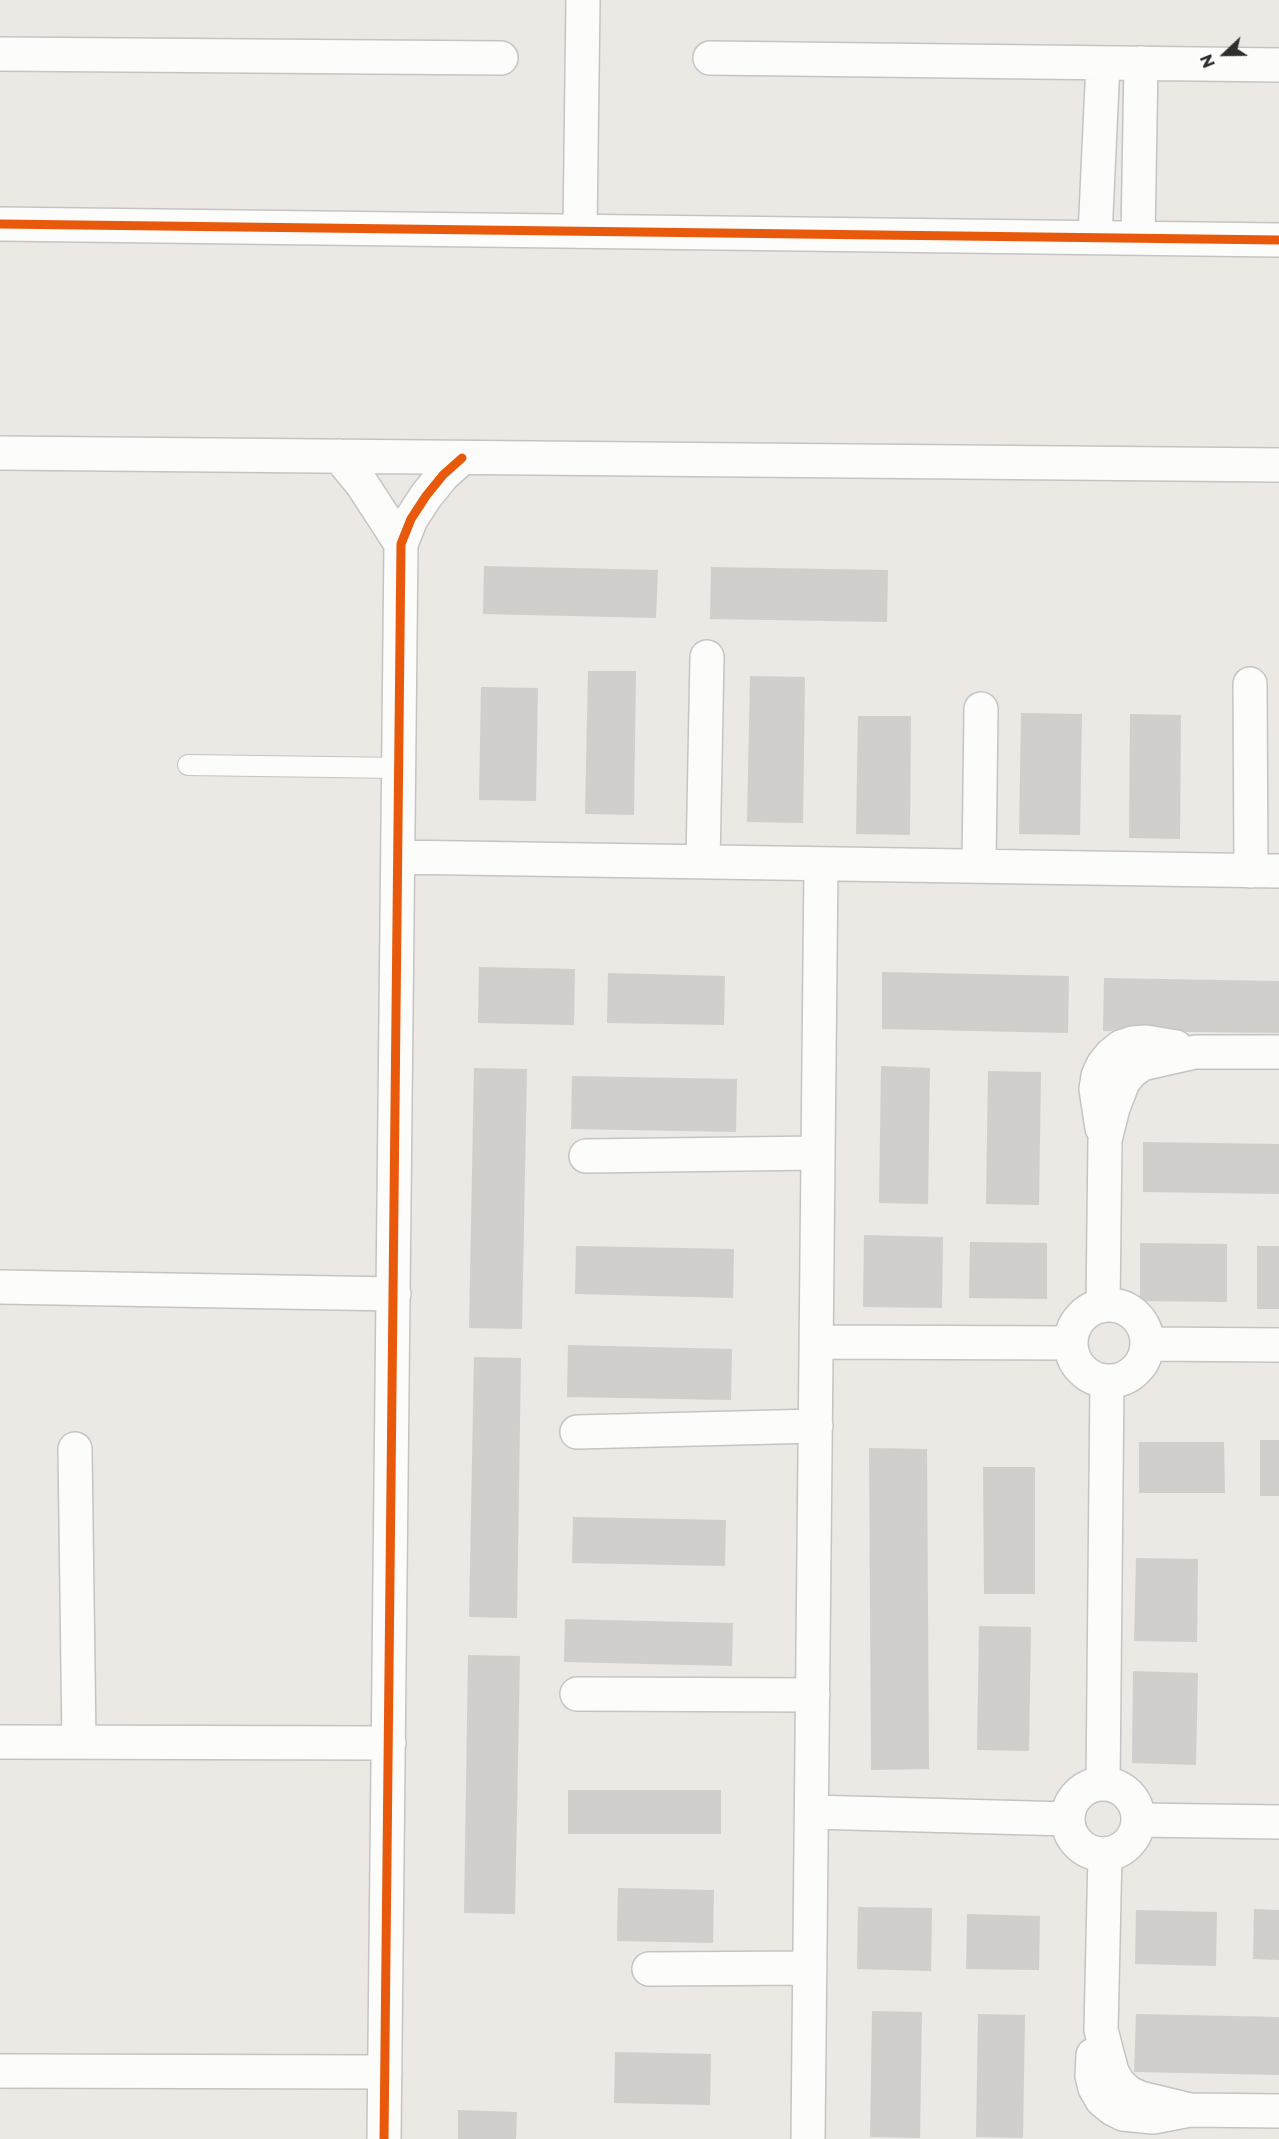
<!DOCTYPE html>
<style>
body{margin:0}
#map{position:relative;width:1279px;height:2139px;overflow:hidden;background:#ece8e4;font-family:Montserrat,sans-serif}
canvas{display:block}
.north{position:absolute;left:1195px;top:24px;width:60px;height:60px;-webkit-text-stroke:4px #fff;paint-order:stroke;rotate:248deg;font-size:16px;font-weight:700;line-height:24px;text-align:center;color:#2e2e2e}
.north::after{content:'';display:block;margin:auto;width:21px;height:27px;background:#2e2e2e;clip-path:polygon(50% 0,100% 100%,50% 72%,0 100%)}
</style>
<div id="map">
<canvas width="1279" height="2139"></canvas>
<div class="north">N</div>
</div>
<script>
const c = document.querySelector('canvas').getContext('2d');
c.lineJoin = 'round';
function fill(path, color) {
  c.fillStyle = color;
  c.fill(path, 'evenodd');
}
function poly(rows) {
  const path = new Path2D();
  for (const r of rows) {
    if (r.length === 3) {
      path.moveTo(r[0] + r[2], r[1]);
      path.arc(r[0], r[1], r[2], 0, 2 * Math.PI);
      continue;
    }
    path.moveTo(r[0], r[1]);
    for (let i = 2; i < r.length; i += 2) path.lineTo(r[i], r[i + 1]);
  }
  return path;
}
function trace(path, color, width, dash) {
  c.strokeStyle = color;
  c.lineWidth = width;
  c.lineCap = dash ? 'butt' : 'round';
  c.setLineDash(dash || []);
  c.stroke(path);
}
fill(poly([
 [484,566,658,570,656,618,483,614],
 [711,567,888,570,887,622,710,619],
 [588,671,636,671,634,815,585,814],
 [750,676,805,677,803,823,747,822],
 [481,687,538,688,536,801,479,800],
 [1021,713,1082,714,1080,835,1019,834],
 [1130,714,1181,715,1180,839,1129,838],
 [858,716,911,716,910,835,856,834],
 [479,967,575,969,574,1025,478,1023],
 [882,972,1069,976,1068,1033,882,1029],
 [608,973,725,976,724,1025,607,1023],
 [1104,978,1279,981,1279,1033,1103,1031],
 [881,1066,930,1068,928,1204,879,1203],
 [474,1068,527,1069,522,1329,469,1328],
 [988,1071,1041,1072,1039,1205,986,1204],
 [572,1076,737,1079,736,1132,571,1129],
 [1143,1142,1279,1144,1279,1194,1143,1192],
 [864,1235,943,1237,942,1308,863,1307],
 [970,1242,1047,1243,1047,1299,969,1298],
 [1140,1243,1227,1244,1227,1302,1140,1301],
 [576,1246,734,1249,733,1298,575,1294],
 [1257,1246,1279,1246,1279,1309,1257,1309],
 [568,1345,732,1349,731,1400,567,1397],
 [474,1357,521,1358,517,1618,469,1617],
 [1260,1440,1279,1440,1279,1496,1260,1496],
 [1139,1442,1224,1442,1225,1493,1139,1493],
 [869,1448,927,1449,929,1769,871,1770],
 [983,1467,1035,1467,1035,1594,984,1594],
 [573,1517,726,1520,725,1566,572,1563],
 [1136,1558,1198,1559,1197,1642,1134,1641],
 [565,1619,733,1623,732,1666,564,1662],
 [979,1626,1031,1627,1029,1751,977,1750],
 [468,1655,520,1656,515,1914,464,1913],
 [1133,1671,1198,1673,1196,1765,1132,1763],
 [568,1790,721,1790,721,1834,568,1834],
 [618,1888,714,1890,713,1943,617,1941],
 [858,1907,932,1908,931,1971,857,1969],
 [1254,1909,1279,1910,1279,1960,1253,1959],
 [1136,1910,1217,1912,1216,1966,1135,1964],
 [967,1914,1040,1916,1039,1970,966,1969],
 [872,2011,922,2012,920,2138,870,2137],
 [978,2014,1025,2015,1023,2138,976,2137],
 [1136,2014,1279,2017,1279,2075,1134,2072],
 [615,2052,711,2054,710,2105,614,2103],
 [458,2110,517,2112,516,2139,458,2139]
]), '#d1cecb');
const lane = poly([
 [188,765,399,768]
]);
const street = poly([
 [0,54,501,58],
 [710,58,1279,65],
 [580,231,583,0],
 [1095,236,1103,63],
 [1138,237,1141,63],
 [0,453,1279,465],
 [339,456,362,484,401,544],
 [1250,684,1251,871],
 [398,857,1279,871],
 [703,862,707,657],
 [979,866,981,709],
 [1102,1128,1096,1089,1098,1076,1103,1065,1111,1055,1121,1047,1133,1043,1146,1042,1176,1047],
 [586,1156,818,1153],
 [0,1287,394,1294],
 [1103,1305,1105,1140,1113,1108,1123,1082,1131,1072,1142,1064,1195,1052,1279,1052],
 [1109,1343,38],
 [816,1342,1071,1343],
 [1147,1344,1279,1345],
 [577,1432,816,1426],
 [75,1449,79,1742],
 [577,1694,813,1695],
 [0,1742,389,1743],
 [1103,1784,1107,1381],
 [1103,1819,35],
 [812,1812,1068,1819],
 [1138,1820,1279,1822],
 [1105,1854,1101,2030,1112,2072,1119,2084,1129,2093,1140,2098,1190,2110],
 [649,1969,810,1968],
 [1093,2055,1092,2076,1095,2088,1102,2100,1113,2109,1123,2114,1153,2117,1190,2110,1279,2111],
 [0,2071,385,2072],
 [384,2139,401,544,411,519,426,496,443,475,462,458],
 [808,2139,821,864]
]);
const secondary = poly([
 [0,224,1279,240]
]);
trace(lane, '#c5c4c5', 22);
trace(street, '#c5c4c5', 36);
trace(secondary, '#c5c4c5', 36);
trace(lane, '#fcfcfb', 20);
trace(street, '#fcfcfb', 33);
trace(secondary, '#fcfcfb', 33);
trace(poly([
 [0,224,1279,240],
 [384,2139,401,544,411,519,426,496,443,475,462,458]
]), '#e8590c', 9);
</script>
